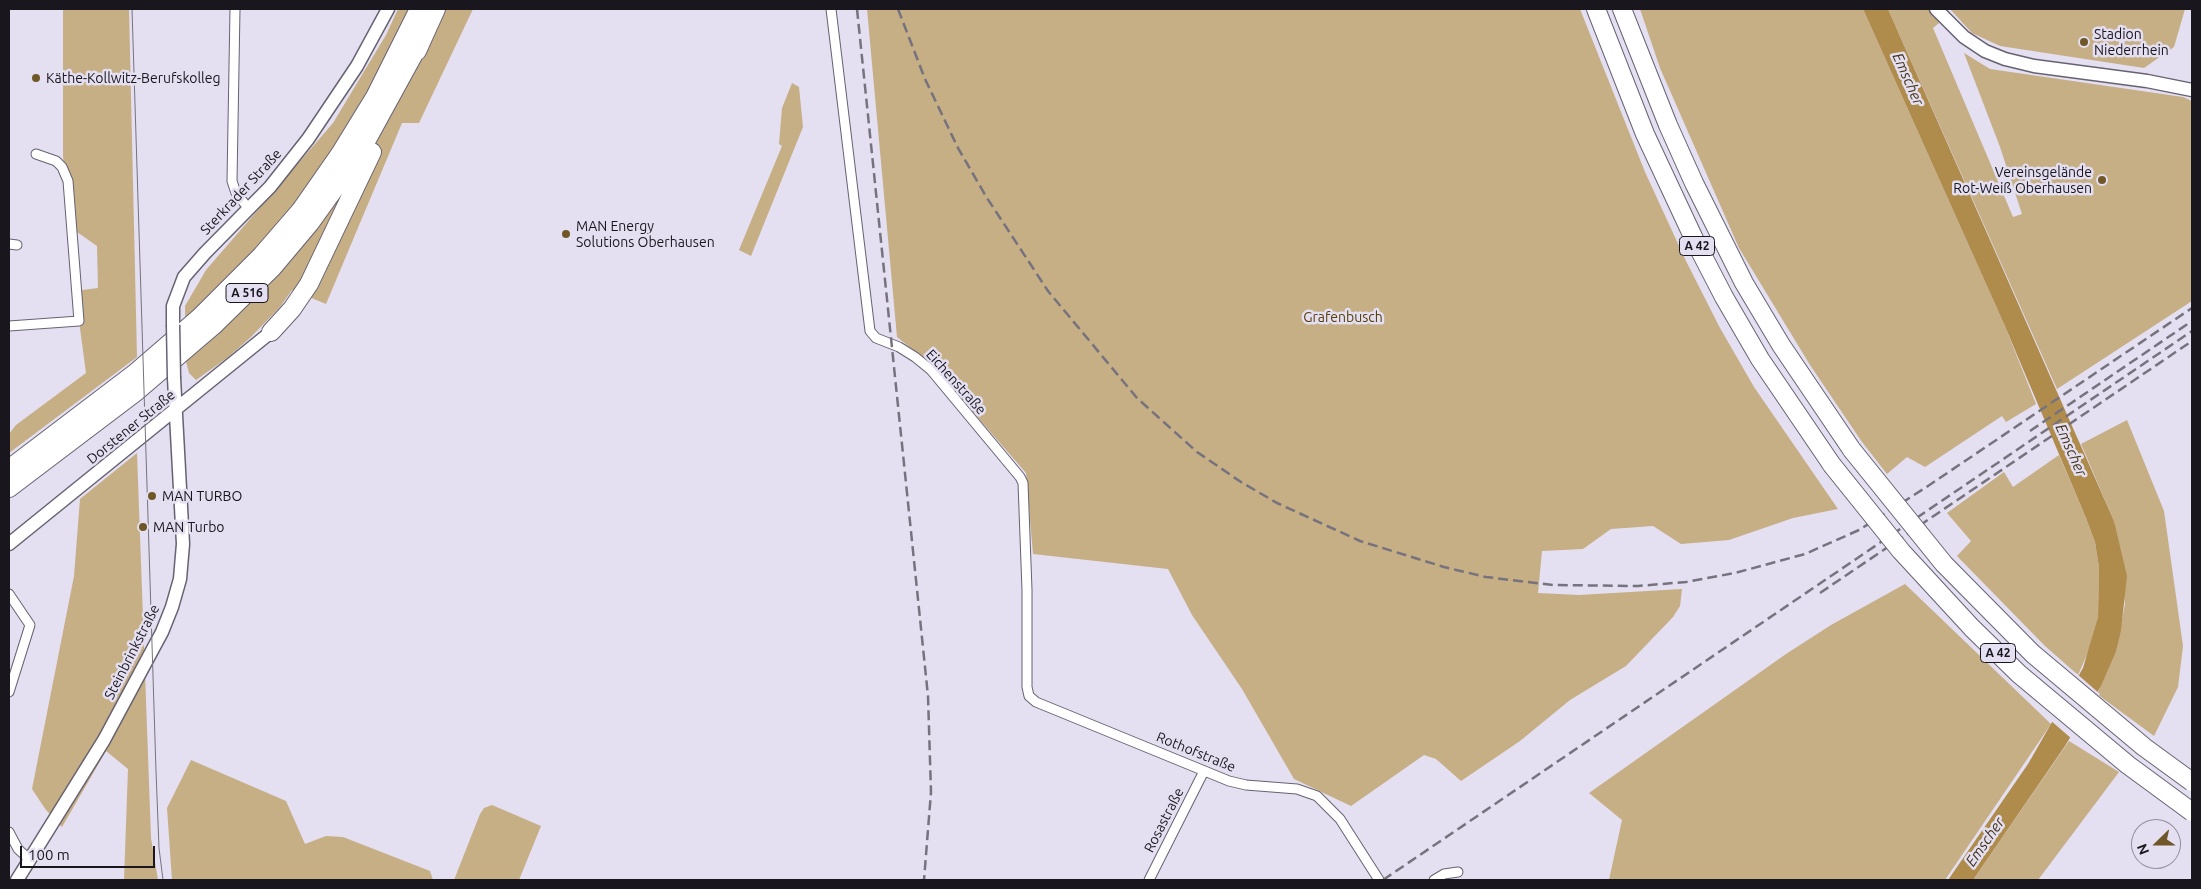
<!DOCTYPE html>
<meta charset="utf-8">
<style>
body{margin:0}
#map{position:relative;width:2201px;height:889px;overflow:hidden;background:#e4dff1;font-family:Ubuntu,sans-serif}
canvas{display:block}
.frame{position:absolute;inset:0;border:10px solid #19171d;pointer-events:none}
.north{position:absolute;left:2131px;top:819px;width:50px;height:50px;box-sizing:border-box;background:#e4dff1;border:1px solid #938f9c;border-radius:50%;rotate:248deg;font-size:14px;font-weight:700;line-height:20px;text-align:center;color:#19171d}
.north::after{content:'';display:block;margin:auto;width:18px;height:22px;background:#705728;clip-path:polygon(50% 0,100% 100%,50% 72%,0 100%)}
.scale{position:absolute;left:20px;top:846px;width:135px;height:22px;box-sizing:border-box;border:2px solid #19171d;border-top:0;padding-left:6px;font-size:15px;line-height:18px;white-space:nowrap;color:#19171d;-webkit-text-stroke:4px #e4dff1;paint-order:stroke}
</style>
<div id="map">
<canvas width="2201" height="889"></canvas>
<div class="frame"></div>
<div class="north">N</div>
<div class="scale">100 m</div>
</div>
<script>
const c = document.querySelector('canvas').getContext('2d');
c.lineJoin = 'round';
function fill(path, color) {
  c.fillStyle = color;
  c.fill(path, 'evenodd');
}
function poly(rows) {
  const path = new Path2D();
  for (const r of rows) {
    path.moveTo(r[0], r[1]);
    for (let i = 2; i < r.length; i += 2) path.lineTo(r[i], r[i + 1]);
  }
  return path;
}
function trace(path, color, width, dash) {
  c.strokeStyle = color;
  c.lineWidth = width;
  c.lineCap = dash ? 'butt' : 'round';
  c.setLineDash(dash || []);
  c.stroke(path);
}
function drawText(font, color, halo, rows, align = 'center') {
  c.font = font + ' Ubuntu,sans-serif';
  c.lineWidth = 5;
  c.setLineDash([]);
  c.textBaseline = 'middle';
  c.strokeStyle = halo;
  c.fillStyle = color;
  for (const [text, x, y, turn = 0] of rows) {
    c.save();
    c.translate(x, y);
    c.rotate((+turn || 0) * Math.PI / 180);
    c.textAlign = isNaN(turn) ? turn : align;
    if (halo) c.strokeText(text, 0, 0);
    c.fillText(text, 0, 0);
    c.restore();
  }
}
fill(poly([
 [63,9,129,9,137,357,9,453,9,434,16,425,86,373,75,291,98,288,97,246,77,232,67,215,63,155],
 [398,9,473,9,419,123,402,123,326,304,292,290,280,307,251,337,227,358,196,380,189,373,186,361,185,306,206,270,333,123,386,35],
 [867,9,1580,9,1645,172,1685,259,1720,328,1754,387,1838,509,1793,518,1729,540,1681,544,1653,526,1611,529,1583,549,1542,551,1538,593,1579,595,1682,589,1680,606,1673,617,1626,666,1570,700,1520,741,1461,781,1436,759,1424,755,1351,806,1294,779,1242,689,1192,615,1168,569,1033,554,1026,473,933,366,897,337],
 [1640,9,1863,9,2004,324,2036,404,2006,422,2002,416,1925,467,1907,457,1887,474,1862,442,1810,365,1739,248,1660,68],
 [1888,9,1931,9,1939,23,1933,28,2013,217,2022,214,2000,147,1964,53,1990,69,2183,97,2192,101,2192,301,2057,389],
 [1950,9,2185,9,2174,47,2144,68,2000,46,1972,33],
 [792,83,799,87,803,127,751,256,739,250,782,146,779,144,782,108],
 [2127,420,2164,511,2183,646,2178,687,2154,736,2097,694,2116,652,2125,604,2114,521,2081,444],
 [137,453,151,838,158,880,124,880,128,769,106,751,62,827,46,810,32,789,74,576,80,499],
 [2059,455,2086,518,2095,542,2099,567,2098,617,2089,650,2078,675,2045,646,1957,556,1971,541,1947,513,2004,472,2013,487],
 [1905,584,2051,724,1945,880,1609,880,1622,820,1589,793,1786,654,1831,625],
 [2069,741,2119,772,2038,880,1973,880],
 [191,760,286,801,305,844,326,836,343,837,430,871,433,880,172,880,167,808],
 [492,805,541,826,519,880,454,880,480,814,484,808]
]), '#c6ae85');
fill(poly([
 [1863,9,1888,9,2114,521,2127,576,2121,630,2116,652,2101,686,2065,746,1973,880,1948,880,2028,764,2083,668,2098,617,2099,567,2095,542,2086,518,2004,324]
]), '#af8c4b');
fill(poly([
 [2076,673,2100,694,2072,739,2050,720]
]), '#e4dff1');
const street = poly([
 [235,9,232,181,236,193,249,209],
 [831,9,870,331,876,338,899,347,915,357,931,370,1020,477,1023,483,1027,590,1027,687,1029,696,1036,702,1229,781,1246,785,1297,789,1317,796,1340,819,1379,880],
 [9,244,17,245],
 [9,326,79,321,68,181,62,167,56,161,36,154],
 [9,594,30,625,9,692],
 [9,832,18,849,30,860],
 [1149,880,1204,771],
 [1434,880,1444,874,1458,872]
]);
const secondary = poly([
 [1936,9,1964,37,1985,51,2005,59,2034,66,2147,81,2192,90],
 [173,325,173,306,184,277,205,253,270,187,308,139,357,66,388,9],
 [9,544,271,332],
 [17,880,104,740,162,632,172,607,180,579,183,544,174,378]
]);
const highway = poly([
 [1596,9,1645,134,1695,241,1724,297,1760,359,1832,465],
 [1622,9,1668,125,1694,183,1744,283,1781,345,1852,450],
 [417,51,436,9],
 [271,332,292,309,309,284,372,152],
 [9,469,134,374,200,317,262,255,301,210,340,154,375,97,419,9],
 [9,488,137,391,213,326,273,267,310,223,358,156,421,41]
]);
trace(street, '#676272', 11);
trace(secondary, '#676272', 15);
trace(highway, '#676272', 20);
trace(street, '#fff', 9);
trace(secondary, '#fff', 12);
trace(highway, '#fff', 18);
trace(poly([
 [132,9,156,771,159,848,163,880]
]), '#76737e', 1);
trace(poly([
 [857,9,928,696,931,792,924,880],
 [898,9,925,79,958,148,987,198,1048,291,1137,398,1197,452,1241,482,1277,503,1360,541,1444,567,1486,577,1553,585,1638,586,1686,582,1735,573,1805,554,1859,530,1925,488,2192,308],
 [2030,431,2192,321],
 [1820,593,2192,341],
 [1383,880,2192,331]
]), '#76737e', 2.5, [10, 5]);
const secondaryBridge = poly([
 [173,325,174,378]
]);
const highwayBridge = poly([
 [1852,450,1944,564,2033,654,2144,747,2192,782],
 [1832,465,1901,551,1972,628,2019,674,2128,765,2192,812]
]);
trace(secondaryBridge, '#676272', 15, []);
trace(highwayBridge, '#676272', 20, []);
trace(secondaryBridge, '#fff', 12);
trace(highwayBridge, '#fff', 18);
for (const [x, y, r, color] of [
 [2084,42,5,"#705728"],
 [36,78,5,"#705728"],
 [2102,180,5,"#705728"],
 [566,234,5,"#705728"],
 [152,496,5,"#705728"],
 [143,527,5,"#705728"]
]) {
  const dot = new Path2D();
  dot.arc(x, y, r, 0, 2 * Math.PI);
  c.fillStyle = color;
  c.fill(dot);
  trace(dot, '#e4dff1', 2);
}
for (const [x, y, w] of [
 [1697,246,35],
 [247,293,42],
 [1998,653,35]
]) {
  const box = new Path2D();
  box.roundRect(x - w / 2, y - 9.5, w, 19, 4);
  c.fillStyle = '#e4dff1';
  c.fill(box);
  trace(box, '#19171d', 1);
}
drawText('bold 12px', '#19171d', null, [
 ["A 42",1697,246],
 ["A 516",247,293],
 ["A 42",1998,653]
]);
drawText('14px', '#19171d', '#e4dff1', [
 ["Stadion",2094,34],
 ["Niederrhein",2094,50],
 ["Käthe-Kollwitz-Berufskolleg",46,78],
 ["Vereinsgelände",2092,172,"right"],
 ["Rot-Weiß Oberhausen",2092,188,"right"],
 ["MAN Energy",576,226],
 ["Solutions Oberhausen",576,242],
 ["MAN TURBO",162,496],
 ["MAN Turbo",153,527]
], 'left');
drawText('14px', '#19171d', '#e4dff1', [
 ["Sterkrader Straße",241,192,-47],
 ["Eichenstraße",956,382,48],
 ["Dorstener Straße",131,427,-39],
 ["Steinbrinkstraße",132,652,-63],
 ["Rothofstraße",1196,752,22],
 ["Rosastraße",1164,820,-63]
]);
drawText('14px', '#563d06', '#e4dff1', [
 ["Grafenbusch",1343,317]
]);
drawText('italic 15px', '#433316', '#e4dff1', [
 ["Emscher",1908,79,66],
 ["Emscher",2071,450,66],
 ["Emscher",1985,842,-55]
]);
</script>
